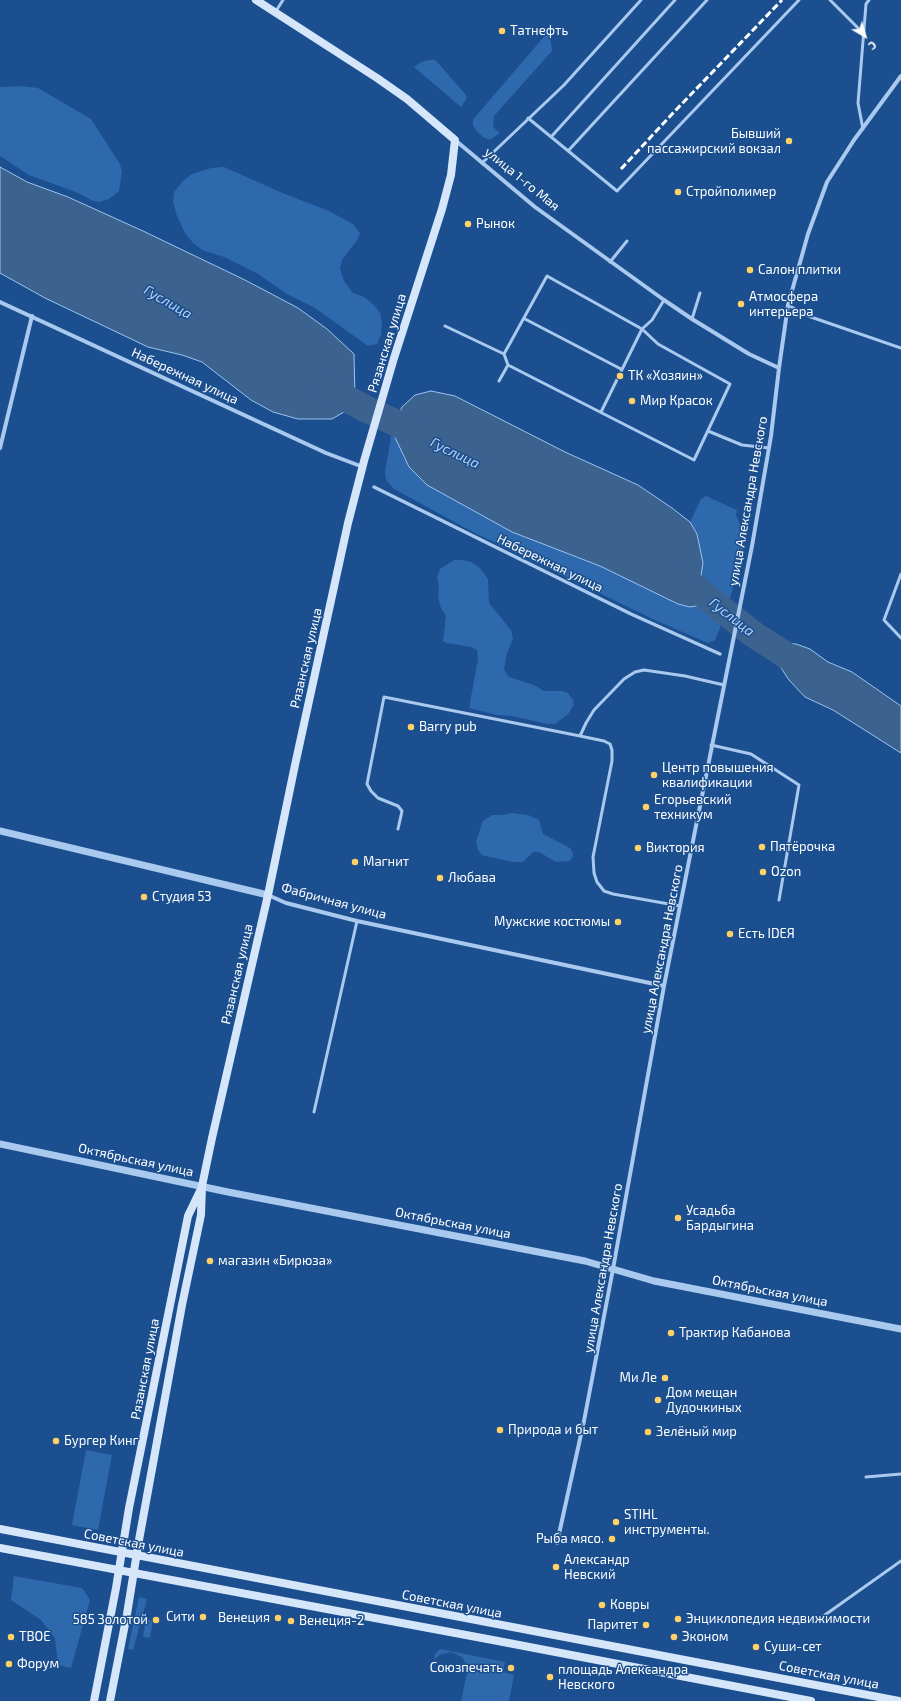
<!DOCTYPE html>
<meta charset="utf-8">
<style>
body{margin:0}
#map{position:relative;width:901px;height:1701px;overflow:hidden;background:#1b4f8f;font-family:"Exo 2",sans-serif}
canvas{display:block}
.north{position:absolute;left:845px;top:16px;width:40px;height:40px;-webkit-text-stroke:3px #1b4f8f;paint-order:stroke;rotate:142deg;font-size:11px;font-weight:700;line-height:16px;text-align:center;color:#fff}
.north::after{content:'';display:block;margin:auto;width:14px;height:18px;background:#fff;clip-path:polygon(50% 0,100% 100%,50% 72%,0 100%)}
</style>
<div id="map">
<canvas width="901" height="1701"></canvas>
<div class="north">С</div>
</div>
<script>
const c = document.querySelector('canvas').getContext('2d');
c.lineJoin = 'round';
function fill(path, color) {
  c.fillStyle = color;
  c.fill(path, 'evenodd');
}
function poly(rows) {
  const path = new Path2D();
  for (const r of rows) {
    path.moveTo(r[0], r[1]);
    for (let i = 2; i < r.length; i += 2) path.lineTo(r[i], r[i + 1]);
  }
  return path;
}
function trace(path, color, width, dash) {
  c.strokeStyle = color;
  c.lineWidth = width;
  c.lineCap = dash ? 'butt' : 'round';
  c.setLineDash(dash || []);
  c.stroke(path);
}
function drawText(font, color, halo, rows, align = 'center') {
  c.font = font + ' "Exo 2",sans-serif';
  c.lineWidth = 3;
  c.setLineDash([]);
  c.textBaseline = 'middle';
  c.strokeStyle = halo;
  c.fillStyle = color;
  for (const [text, x, y, turn = 0] of rows) {
    c.save();
    c.translate(x, y);
    c.rotate((+turn || 0) * Math.PI / 180);
    c.textAlign = isNaN(turn) ? turn : align;
    if (halo) c.strokeText(text, 0, 0);
    c.fillText(text, 0, 0);
    c.restore();
  }
}
fill(poly([
 [548,32,550,33,552,51,494,116,493,127,500,133,490,140,483,137,476,130,473,125,473,120,476,116],
 [429,60,435,60,439,64,466,95,467,98,461,107,414,67,421,62],
 [20,86,38,88,91,119,120,164,122,172,119,191,109,199,100,202,93,201,78,193,29,175,0,156,0,87],
 [224,167,280,192,329,211,353,224,360,233,358,239,342,260,340,269,344,281,353,293,364,297,374,305,380,313,382,323,381,335,377,344,368,346,315,308,287,294,258,274,224,257,202,250,193,243,185,233,177,216,173,202,174,192,183,181,192,174,211,168],
 [392,431,401,450,404,459,470,509,512,532,600,566,678,604,696,607,709,588,701,576,703,563,697,534,690,522,701,499,706,496,737,510,736,515,745,536,744,546,731,595,720,628,715,640,708,643,657,621,473,532,394,489,386,480,385,472],
 [454,560,463,560,471,562,480,568,488,579,489,603,511,630,513,639,507,653,504,669,509,677,534,685,544,691,562,691,568,693,573,700,574,704,569,713,563,718,555,724,547,724,512,716,497,715,469,708,478,659,477,650,471,647,447,643,443,641,446,616,441,608,438,597,439,587,437,578,440,569],
 [512,813,528,815,539,820,543,834,570,848,573,853,573,857,569,861,556,862,539,852,533,852,523,862,512,862,482,855,478,850,476,841,483,821,492,815,503,815],
 [86,1450,112,1455,98,1530,72,1525],
 [14,1576,82,1588,90,1600,71,1668,58,1665,55,1638,41,1620,11,1600],
 [139,1597,147,1599,133,1650,128,1649],
 [146,1619,153,1620,150,1638,143,1637],
 [440,1649,505,1662,503,1672,514,1675,509,1701,461,1701,467,1673,465,1662,462,1657,451,1652,439,1655,434,1660,435,1654]
]), '#2e69ad');
const water = poly([
 [0,167,27,182,68,197,143,231,245,280,298,308,327,329,354,354,355,398,349,409,332,419,298,419,273,412,251,400,202,362,182,355,148,347,45,298,0,273,0,167],
 [431,391,455,396,565,452,638,485,672,508,690,522,697,534,703,563,701,576,709,588,710,592,708,598,702,605,690,607,678,604,600,566,512,532,427,485,409,467,392,431,402,407,415,395,431,391],
 [772,642,796,644,810,649,828,662,852,672,901,706,901,753,833,710,805,697,789,680,775,659,772,642]
]);
fill(water, '#3c6290');
trace(water, '#9cc4f0', 1);
trace(poly([
 [321,385,366,409,428,438],
 [679,575,753,634,804,667]
]), '#3c6290', 27);
trace(poly([
 [830,0,863,33],
 [276,11,283,0],
 [528,118,617,191,799,0],
 [863,129,858,103,866,4,869,0],
 [551,137,675,0],
 [568,151,707,0],
 [482,163,564,85,641,0],
 [610,262,627,241],
 [788,305,808,316,901,348],
 [525,319,621,369],
 [692,319,700,293],
 [445,326,504,354,547,276,642,329,652,320,664,300],
 [508,365,694,460,730,384,658,344,642,329,601,412],
 [499,381,508,365,504,354],
 [708,431,742,445,769,448],
 [901,574,884,620,901,638],
 [580,736,604,741,610,744,612,750,612,761,593,857,594,873,597,882,604,891,613,894,680,906],
 [711,745,751,754,799,785,779,900],
 [398,829,402,811,398,806,378,798,371,791,367,784,384,697,580,736,586,723,594,710,624,679,635,672,644,670,685,676,724,685],
 [314,1112,357,921],
 [866,1477,901,1474],
 [815,1622,901,1561]
]), '#a9c9ee', 3);
trace(poly([
 [374,487,631,614,720,654]
]), '#a9c9ee', 3.5);
trace(poly([
 [455,140,535,207,664,300,692,319,749,354,779,368],
 [0,302,326,453,363,467],
 [0,448,32,316],
 [268,895,286,903,357,921,664,986],
 [557,1543,584,1421,613,1269,664,986,752,546,771,436,779,368,788,305,808,234,827,182,854,140,901,76]
]), '#a9c9ee', 4);
trace(poly([
 [0,831,268,895],
 [0,1144,228,1192,585,1261,654,1281,901,1329]
]), '#a9c9ee', 7);
trace(poly([
 [0,1529,899,1701],
 [0,1548,498,1641,811,1701],
 [94,1701,116,1588,129,1508,188,1216,200,1191],
 [110,1701,127,1614,139,1540,182,1305,201,1215,202,1186,212,1138,268,895,295,765,348,523,364,461,394,358,442,209,451,175,455,140,407,99,377,78,256,0]
]), '#d6e6fa', 8);
trace(poly([
 [621,169,674,112,782,0]
]), '#fff', 3, [7, 3]);
for (const [x, y, r, color] of [
 [502,31,4,"#ffd166"],
 [789,141,4,"#ffd166"],
 [678,192,4,"#ffd166"],
 [468,224,4,"#ffd166"],
 [750,270,4,"#ffd166"],
 [741,304,4,"#ffd166"],
 [620,376,4,"#ffd166"],
 [632,401,4,"#ffd166"],
 [411,727,4,"#ffd166"],
 [654,775,4,"#ffd166"],
 [646,807,4,"#ffd166"],
 [762,847,4,"#ffd166"],
 [638,848,4,"#ffd166"],
 [355,862,4,"#ffd166"],
 [763,872,4,"#ffd166"],
 [440,878,4,"#ffd166"],
 [144,897,4,"#ffd166"],
 [618,922,4,"#ffd166"],
 [730,934,4,"#ffd166"],
 [678,1218,4,"#ffd166"],
 [210,1261,4,"#ffd166"],
 [671,1333,4,"#ffd166"],
 [665,1378,4,"#ffd166"],
 [658,1400,4,"#ffd166"],
 [500,1430,4,"#ffd166"],
 [648,1432,4,"#ffd166"],
 [56,1441,4,"#ffd166"],
 [616,1522,4,"#ffd166"],
 [612,1539,4,"#ffd166"],
 [556,1567,4,"#ffd166"],
 [602,1605,4,"#ffd166"],
 [203,1617,4,"#ffd166"],
 [278,1618,4,"#ffd166"],
 [678,1619,4,"#ffd166"],
 [156,1620,4,"#ffd166"],
 [291,1621,4,"#ffd166"],
 [646,1625,4,"#ffd166"],
 [11,1637,4,"#ffd166"],
 [674,1637,4,"#ffd166"],
 [756,1647,4,"#ffd166"],
 [9,1664,4,"#ffd166"],
 [511,1668,4,"#ffd166"],
 [550,1677,4,"#ffd166"]
]) {
  const dot = new Path2D();
  dot.arc(x, y, r, 0, 2 * Math.PI);
  c.fillStyle = color;
  c.fill(dot);
  trace(dot, '#1b4f8f', 1.5);
}
drawText('13px', '#fff', '#1b4f8f', [
 ["Татнефть",510,31],
 ["Бывший",781,134,"right"],
 ["пассажирский вокзал",781,149,"right"],
 ["Стройполимер",686,192],
 ["Рынок",476,224],
 ["Салон плитки",758,270],
 ["Атмосфера",749,297],
 ["интерьера",749,312],
 ["ТК «Хозяин»",628,376],
 ["Мир Красок",640,401],
 ["Barry pub",419,727],
 ["Центр повышения",662,768],
 ["квалификации",662,783],
 ["Егорьевский",654,800],
 ["техникум",654,815],
 ["Пятёрочка",770,847],
 ["Виктория",646,848],
 ["Магнит",363,862],
 ["Ozon",771,872],
 ["Любава",448,878],
 ["Студия 53",152,897],
 ["Мужские костюмы",610,922,"right"],
 ["Есть IDЕЯ",738,934],
 ["Усадьба",686,1211],
 ["Бардыгина",686,1226],
 ["магазин «Бирюза»",218,1261],
 ["Трактир Кабанова",679,1333],
 ["Ми Ле",657,1378,"right"],
 ["Дом мещан",666,1393],
 ["Дудочкиных",666,1408],
 ["Природа и быт",508,1430],
 ["Зелёный мир",656,1432],
 ["Бургер Кинг",64,1441],
 ["STIHL",624,1515],
 ["инструменты.",624,1530],
 ["Рыба мясо.",604,1539,"right"],
 ["Александр",564,1560],
 ["Невский",564,1575],
 ["Ковры",610,1605],
 ["Сити",195,1617,"right"],
 ["Венеция",270,1618,"right"],
 ["Энциклопедия недвижимости",686,1619],
 ["585 Золотой",148,1620,"right"],
 ["Венеция-2",299,1621],
 ["Паритет",638,1625,"right"],
 ["ТВОЕ",19,1637],
 ["Эконом",682,1637],
 ["Суши-сет",764,1647],
 ["Форум",17,1664],
 ["Союзпечать",503,1668,"right"],
 ["площадь Александра",558,1670],
 ["Невского",558,1685]
], 'left');
drawText('13px', '#fff', '#1b4f8f', [
 ["улица 1-го Мая",522,179,39],
 ["Рязанская улица",387,343,-73],
 ["Набережная улица",185,376,25],
 ["улица Александра Невского",748,501,-80],
 ["Набережная улица",550,563,26],
 ["Рязанская улица",306,658,-77],
 ["Фабричная улица",334,901,15],
 ["улица Александра Невского",662,949,-79],
 ["Рязанская улица",237,974,-77],
 ["Октябрьская улица",136,1160,12],
 ["Октябрьская улица",453,1223,11],
 ["улица Александра Невского",603,1268,-80],
 ["Октябрьская улица",770,1291,11],
 ["Рязанская улица",145,1369,-79],
 ["Советская улица",134,1543,11],
 ["Советская улица",452,1604,11],
 ["Советская улица",829,1675,11]
]);
drawText('italic 14px', '#b5d3f5', '#1b4f8f', [
 ["Гуслица",168,302,30],
 ["Гуслица",455,453,26],
 ["Гуслица",732,617,38]
]);
</script>
